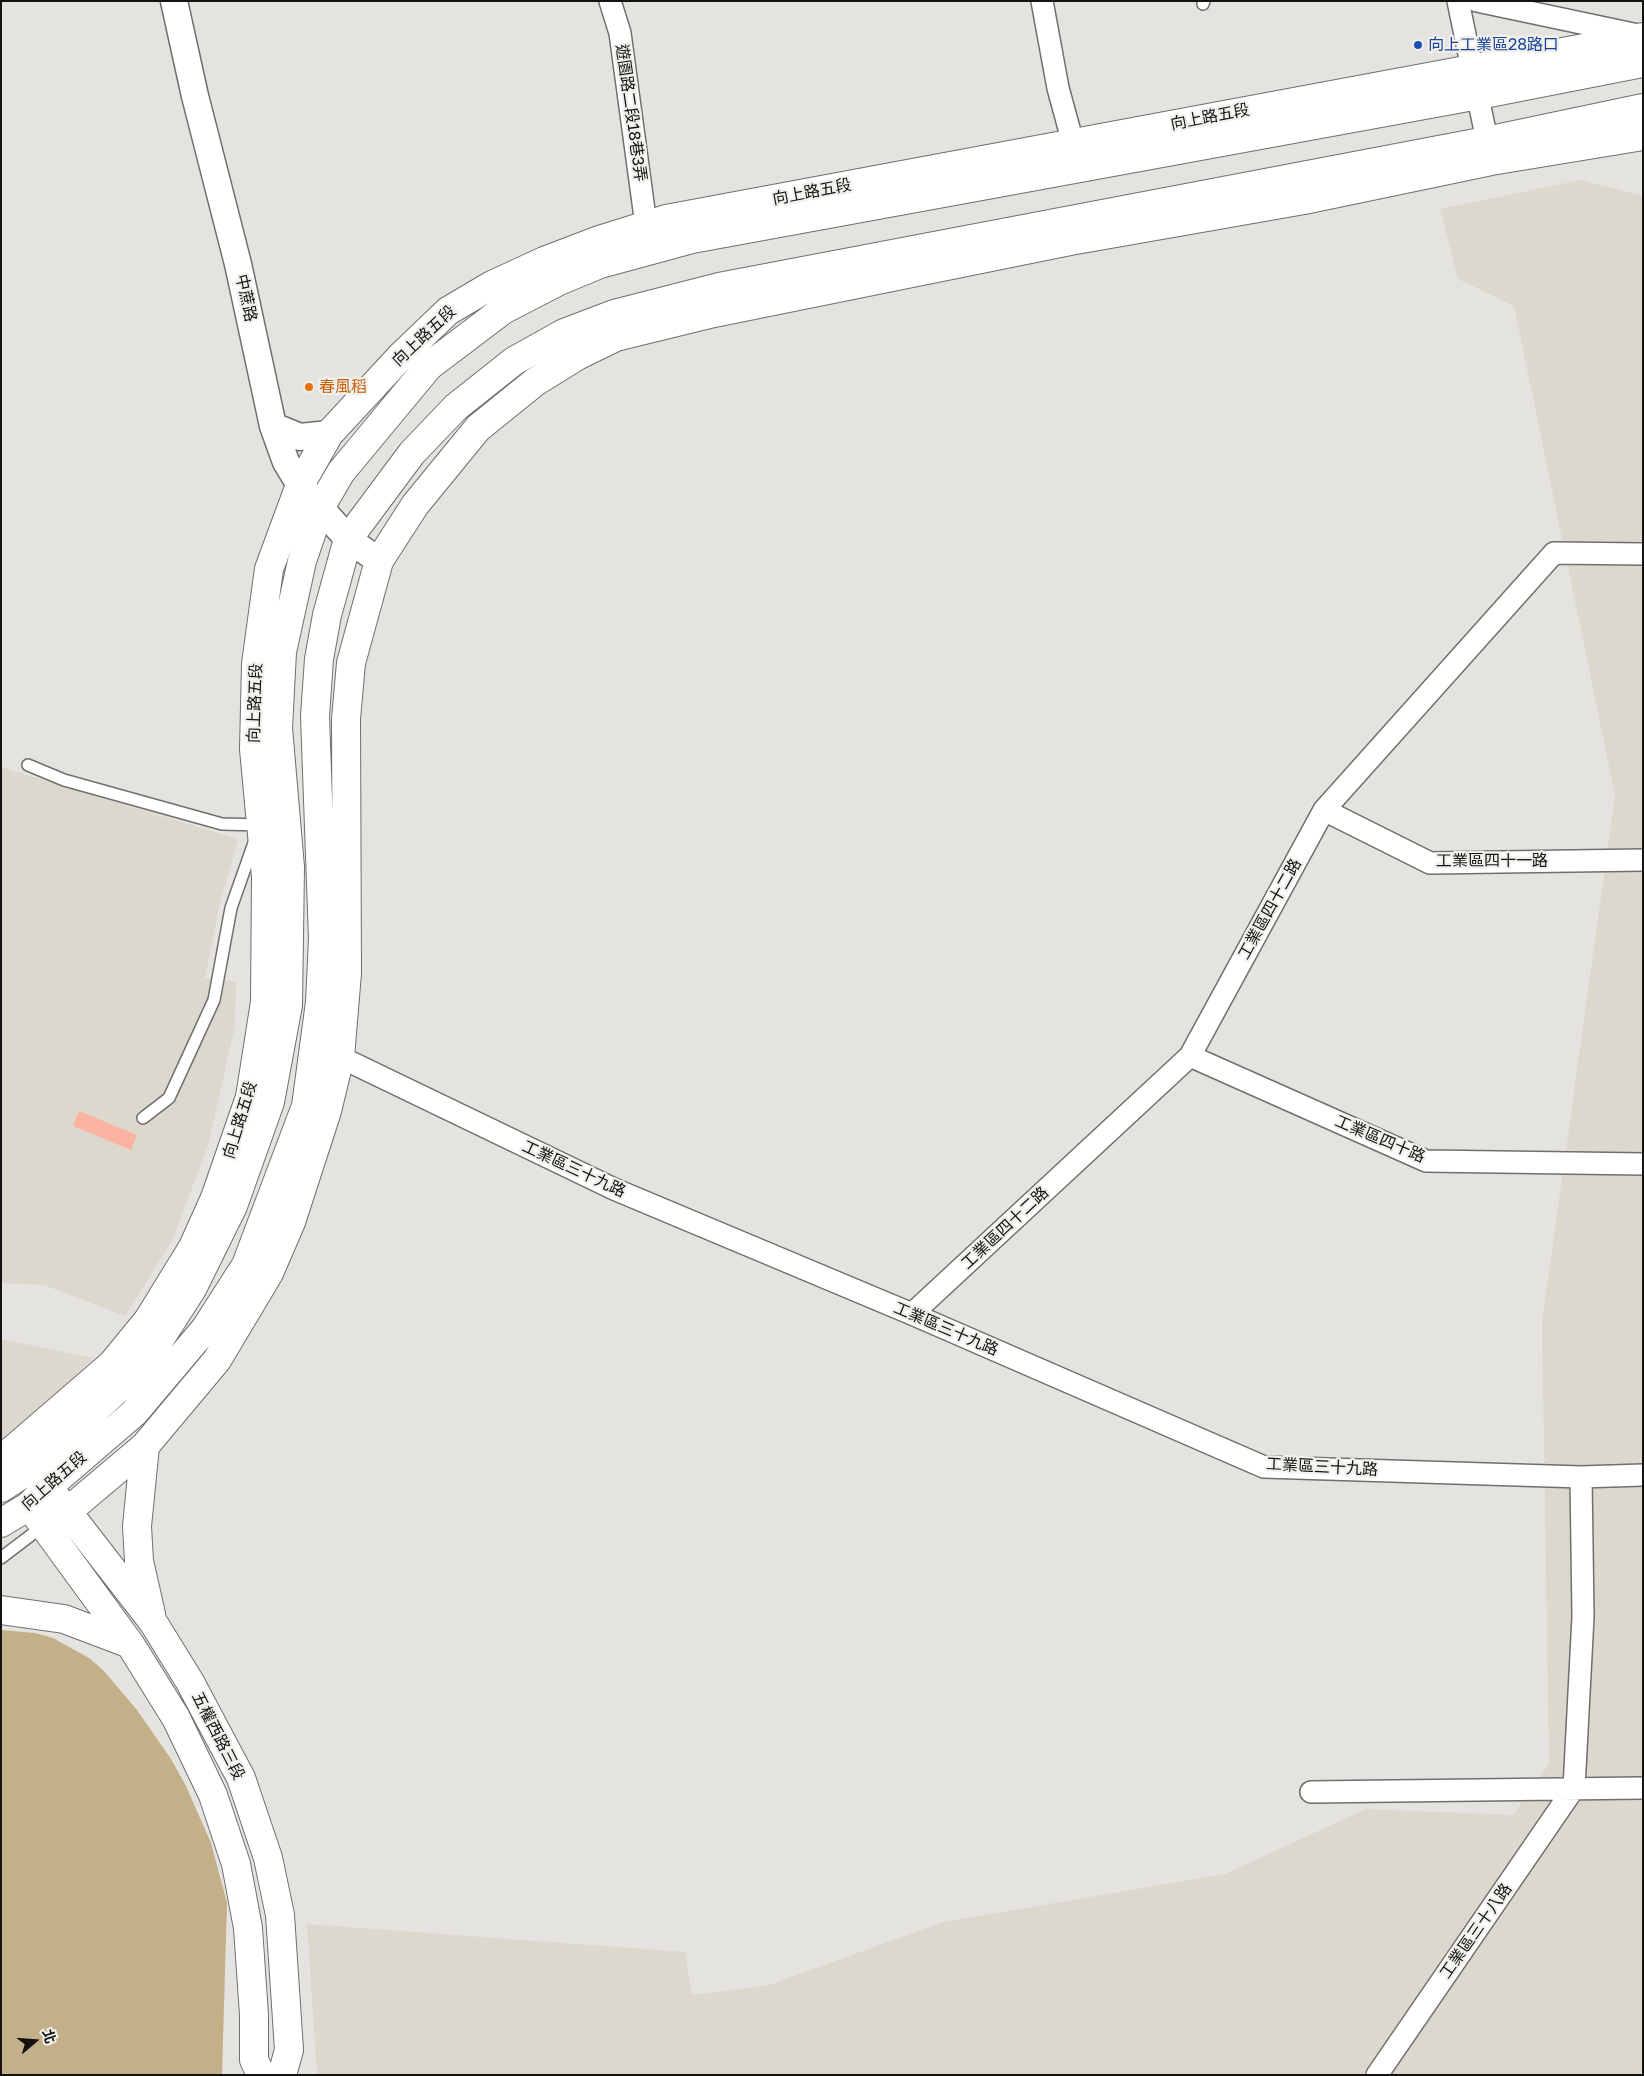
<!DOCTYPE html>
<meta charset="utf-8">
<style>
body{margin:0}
#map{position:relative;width:1644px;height:2076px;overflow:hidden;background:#e5e3e0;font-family:"Golos Text","Noto Sans TC",sans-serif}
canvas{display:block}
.frame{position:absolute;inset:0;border:2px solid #131211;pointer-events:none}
.north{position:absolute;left:10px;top:2016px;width:50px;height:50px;-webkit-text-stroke:4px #f2f0ed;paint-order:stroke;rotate:72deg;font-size:14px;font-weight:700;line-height:20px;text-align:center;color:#131211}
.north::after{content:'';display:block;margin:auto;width:18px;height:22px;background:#131211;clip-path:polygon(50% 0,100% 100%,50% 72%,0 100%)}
</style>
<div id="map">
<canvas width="1644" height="2076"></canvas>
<div class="frame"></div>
<div class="north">北</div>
</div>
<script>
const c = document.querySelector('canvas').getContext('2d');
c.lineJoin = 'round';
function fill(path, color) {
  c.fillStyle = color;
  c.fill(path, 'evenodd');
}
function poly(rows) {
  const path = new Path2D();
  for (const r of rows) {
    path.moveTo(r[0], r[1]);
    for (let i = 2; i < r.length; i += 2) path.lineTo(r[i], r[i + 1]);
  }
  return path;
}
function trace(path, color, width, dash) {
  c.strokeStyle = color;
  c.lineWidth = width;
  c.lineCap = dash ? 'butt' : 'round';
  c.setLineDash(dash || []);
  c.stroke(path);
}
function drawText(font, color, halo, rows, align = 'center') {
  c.font = font + ' "Golos Text","Noto Sans TC",sans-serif';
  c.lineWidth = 4.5;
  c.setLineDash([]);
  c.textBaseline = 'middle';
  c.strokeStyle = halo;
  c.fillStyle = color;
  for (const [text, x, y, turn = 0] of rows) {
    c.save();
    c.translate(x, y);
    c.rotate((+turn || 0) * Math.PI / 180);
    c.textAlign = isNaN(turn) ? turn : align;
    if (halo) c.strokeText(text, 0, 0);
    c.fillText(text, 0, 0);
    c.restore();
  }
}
fill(poly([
 [1581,180,1643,196,1643,2075,317,2075,307,1924,685,1952,692,1995,769,1985,943,1922,1225,1874,1366,1809,1513,1815,1549,1764,1542,1323,1615,795,1514,306,1458,279,1440,209],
 [1,766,7,769,238,839,219,907,205,978,236,982,235,1026,208,1146,172,1241,125,1316,44,1285,1,1283],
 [1,1339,93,1358,46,1406,1,1442]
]), '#ddd8ce');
fill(poly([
 [1,1630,35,1633,53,1638,89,1658,104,1671,137,1710,171,1759,186,1786,211,1843,227,1903,222,2075,1,2075]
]), '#c4b088');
fill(poly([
 [79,1111,137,1135,131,1150,73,1126]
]), '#fdb3a1');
const service = poly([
 [1203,4,1204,1],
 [28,765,64,780,222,824,261,825],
 [143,1118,169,1098,214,1000,231,908,255,840],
 [1,1558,43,1526]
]);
const minor = poly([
 [610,1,620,33,646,225],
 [1042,1,1058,88,1073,143],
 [1458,1,1490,155],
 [1477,1,1638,35],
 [1324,810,1430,863,1643,860],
 [1190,1056,1426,1161,1643,1164],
 [340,1057,614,1189,912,1314,1264,1467,1581,1477],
 [912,1314,1190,1056,1324,810,1554,553,1643,554],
 [1574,1788,1583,1617,1581,1477,1643,1475],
 [1311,1792,1643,1788],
 [1377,2075,1574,1788]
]);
const tertiary = poly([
 [174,1,195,96,238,264,273,426,286,462,300,485,348,539,379,561],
 [273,426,300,437,329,434]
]);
const secondary = poly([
 [145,1446,137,1526,139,1561,151,1614],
 [1,1460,112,1364,148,1320,193,1247,215,1198,250,1097,265,1002,266,877,254,749,256,664,269,569,300,485,329,434,402,355,448,311,492,285,544,261,599,240,666,219,1643,37],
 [1,1488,30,1469,142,1367,192,1289,233,1206,270,1102,288,1005,290,867,278,728,282,652,302,561,320,508,341,472,429,366,503,310,559,281,600,264,692,239,1479,95,1643,63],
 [56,1497,153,1622,190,1682,241,1778,268,1858,280,1915,289,2050,282,2075],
 [33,1511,130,1644,176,1718,213,1795,236,1864,248,1928,254,2015,254,2060,261,2075],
 [1,1523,29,1506,48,1487,134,1413,205,1329,246,1265,306,1106,320,1002,323,939,315,716,319,659,327,615,348,539,412,453,456,407,514,361,564,333,614,314,719,287,1486,141,1643,108],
 [43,1526,68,1511,145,1446,217,1360,269,1273,291,1222,327,1111,340,1057,347,973,346,719,351,663,379,561,415,505,478,428,535,382,577,356,616,337,714,313,1070,241,1304,200,1491,161,1643,136],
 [1,1610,64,1619,130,1644]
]);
trace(service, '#706f6c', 14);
trace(minor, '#706f6c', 24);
trace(tertiary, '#706f6c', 29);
trace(secondary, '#706f6c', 30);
trace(service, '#fff', 11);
trace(minor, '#fff', 21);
trace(tertiary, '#fff', 26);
trace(secondary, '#fff', 28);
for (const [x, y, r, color] of [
 [1418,45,5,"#1a4fb4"],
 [309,387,5,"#e8710a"]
]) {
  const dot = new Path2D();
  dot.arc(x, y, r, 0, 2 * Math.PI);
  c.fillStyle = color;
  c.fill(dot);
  trace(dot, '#f2f0ed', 2);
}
drawText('16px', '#164399', '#f2f0ed', [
 ["向上工業區28路口",1428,45]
], 'left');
drawText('16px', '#131211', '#f2f0ed', [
 ["遊園路二段18巷3弄",631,113,82],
 ["向上路五段",1210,117,-11],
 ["向上路五段",812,192,-11],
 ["中蔗路",246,298,78],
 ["向上路五段",424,336,-43],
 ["向上路五段",255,703,-88],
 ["工業區四十一路",1492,861],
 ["工業區四十二路",1270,909,-61],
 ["向上路五段",240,1120,-73],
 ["工業區四十路",1380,1139,23],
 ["工業區三十九路",574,1169,25],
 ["工業區四十二路",1005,1228,-43],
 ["工業區三十九路",946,1329,23],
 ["工業區三十九路",1322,1467,3],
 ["向上路五段",54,1481,-41],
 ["五權西路三段",218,1736,63],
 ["工業區三十八路",1476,1931,-55]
]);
drawText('16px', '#c56008', '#f2f0ed', [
 ["春風稻",319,387]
], 'left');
</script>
